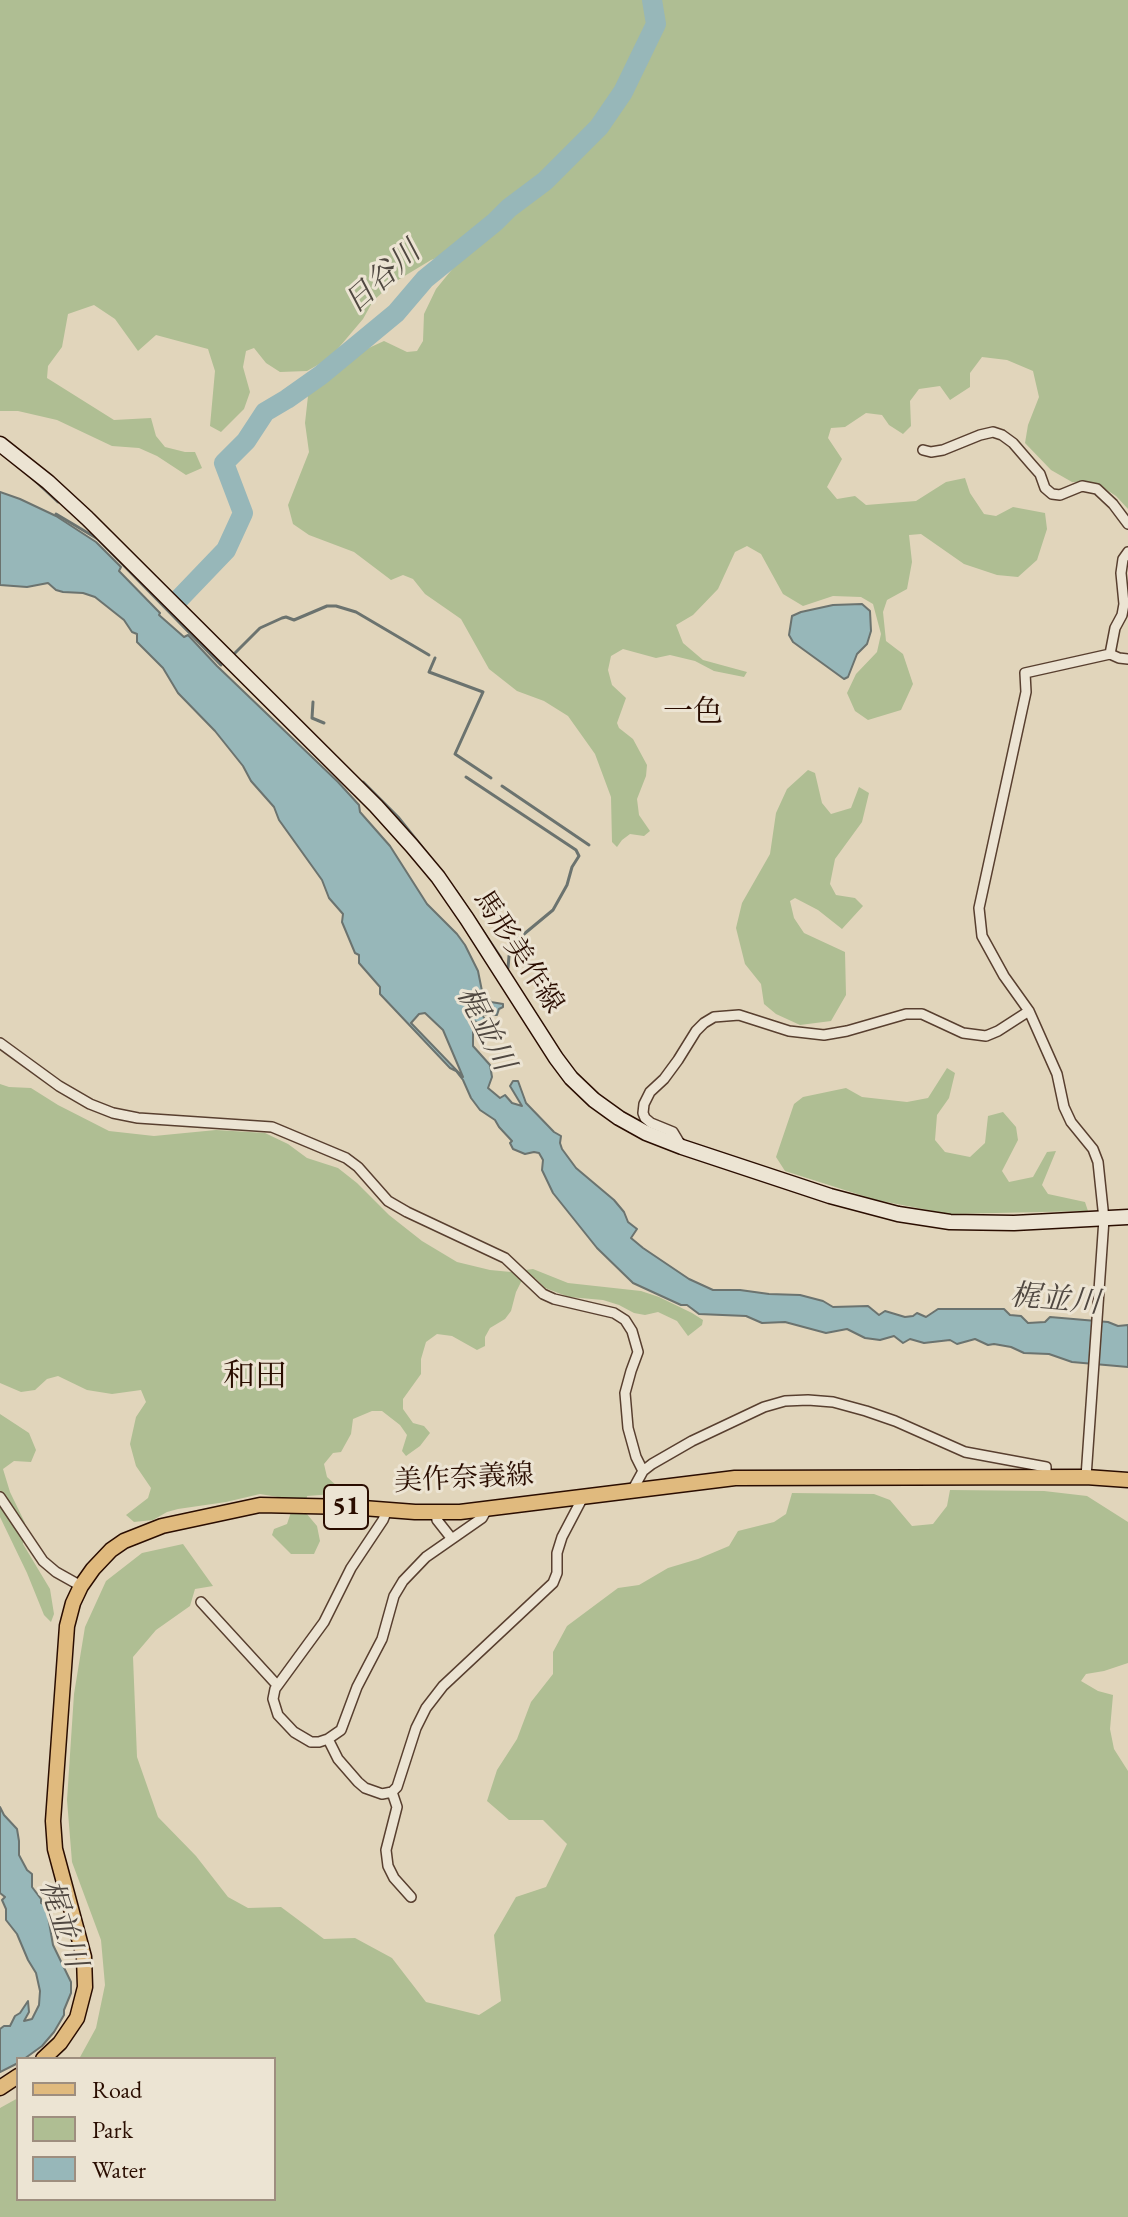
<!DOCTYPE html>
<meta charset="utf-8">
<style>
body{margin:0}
#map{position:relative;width:1128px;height:2217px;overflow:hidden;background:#e1d5bb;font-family:"EB Garamond",serif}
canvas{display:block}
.legend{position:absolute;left:16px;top:2057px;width:260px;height:144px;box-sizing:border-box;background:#ece4d3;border:2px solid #9e8e7f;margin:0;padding:10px 14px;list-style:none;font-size:24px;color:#2a0d00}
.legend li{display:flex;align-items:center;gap:16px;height:40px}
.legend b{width:40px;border:2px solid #9e8e7f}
</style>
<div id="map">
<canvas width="1128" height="2217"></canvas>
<ul class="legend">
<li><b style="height:10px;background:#e0ba7e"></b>Road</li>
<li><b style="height:22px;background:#afbe93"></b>Park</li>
<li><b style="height:22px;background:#97b7b9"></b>Water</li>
</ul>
</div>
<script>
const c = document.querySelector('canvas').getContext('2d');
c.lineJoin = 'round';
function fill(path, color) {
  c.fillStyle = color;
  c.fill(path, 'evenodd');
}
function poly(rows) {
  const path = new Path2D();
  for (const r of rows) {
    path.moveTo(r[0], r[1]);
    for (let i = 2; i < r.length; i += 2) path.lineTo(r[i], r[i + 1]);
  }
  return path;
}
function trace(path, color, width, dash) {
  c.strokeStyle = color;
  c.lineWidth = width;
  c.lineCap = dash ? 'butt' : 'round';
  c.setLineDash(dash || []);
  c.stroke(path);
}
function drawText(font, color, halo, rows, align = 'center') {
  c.font = font + ' "EB Garamond","Noto Serif JP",serif';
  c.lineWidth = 6;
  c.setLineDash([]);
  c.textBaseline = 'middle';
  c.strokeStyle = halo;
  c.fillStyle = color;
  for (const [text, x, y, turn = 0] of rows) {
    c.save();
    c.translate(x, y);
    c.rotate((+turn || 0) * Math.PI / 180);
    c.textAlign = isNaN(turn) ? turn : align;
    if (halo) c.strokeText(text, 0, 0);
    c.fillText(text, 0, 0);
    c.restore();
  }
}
fill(poly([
 [0,0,1128,0,1128,509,1116,496,1096,483,1072,482,1051,470,1025,443,1028,425,1039,397,1033,371,1007,360,982,357,970,373,970,387,950,400,940,386,919,389,910,401,911,426,903,434,889,425,882,415,866,413,845,427,831,428,828,438,842,459,827,487,837,499,855,496,866,505,916,501,946,482,965,478,970,493,984,514,996,516,1013,507,1045,513,1047,529,1037,560,1018,577,997,575,964,564,921,534,909,535,912,562,907,589,887,600,883,612,886,641,903,654,913,684,901,710,868,720,855,711,847,693,856,674,877,652,881,634,873,604,861,597,833,596,803,606,783,594,761,554,747,546,735,552,718,589,693,615,676,625,683,643,703,660,747,672,744,677,714,671,695,661,670,655,656,658,623,649,611,656,608,670,612,685,626,698,617,723,619,728,633,739,647,765,646,776,637,799,639,815,650,831,644,836,630,834,622,840,617,847,612,842,611,797,595,754,568,716,544,701,517,691,489,669,461,619,425,594,413,579,403,575,391,580,354,552,309,535,293,524,288,505,309,452,305,423,308,396,316,385,360,352,384,341,407,352,417,351,423,341,424,314,436,289,454,267,451,253,431,260,393,283,373,301,363,319,330,358,307,371,280,372,266,363,254,348,246,351,243,367,250,392,244,409,221,432,210,426,215,371,208,349,156,335,138,351,115,319,94,305,68,314,62,347,48,366,47,378,114,420,151,418,156,436,165,447,185,452,195,452,202,468,186,475,157,456,139,448,112,446,57,420,18,411,0,411],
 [808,770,815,773,822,803,831,814,851,808,859,787,869,793,862,822,835,859,830,884,836,895,855,898,863,906,842,929,818,910,795,898,790,901,794,918,804,933,845,952,846,995,831,1021,800,1025,776,1014,764,1004,761,984,745,964,736,928,742,903,770,854,776,813,787,789],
 [947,1068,955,1073,949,1098,937,1115,935,1140,945,1152,970,1157,985,1143,988,1116,1003,1112,1016,1127,1018,1140,1002,1171,1009,1182,1033,1177,1047,1152,1056,1151,1042,1185,1048,1194,1085,1202,1088,1211,949,1214,876,1200,785,1171,776,1157,794,1104,803,1097,846,1088,862,1097,907,1102,928,1098],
 [0,1084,9,1087,31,1088,58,1105,109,1131,154,1136,216,1130,265,1133,288,1144,307,1158,338,1168,357,1183,389,1215,422,1241,457,1262,490,1270,511,1272,533,1269,568,1283,641,1291,659,1297,692,1313,703,1320,702,1325,688,1336,677,1321,658,1312,645,1315,634,1313,619,1305,603,1300,569,1297,545,1288,535,1278,521,1282,516,1292,511,1311,505,1319,490,1328,485,1337,485,1346,477,1350,452,1336,437,1334,426,1342,421,1359,421,1374,403,1399,403,1409,413,1423,424,1426,430,1433,420,1446,406,1456,402,1451,407,1435,400,1425,382,1411,372,1411,353,1419,351,1434,341,1452,333,1453,324,1464,327,1477,338,1487,333,1494,307,1496,306,1513,317,1526,320,1541,314,1554,291,1554,272,1535,274,1529,287,1524,291,1512,278,1497,260,1494,226,1502,178,1509,167,1512,153,1520,134,1522,126,1515,148,1498,151,1488,136,1466,130,1444,136,1417,146,1402,141,1390,112,1394,87,1390,58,1376,47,1379,35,1390,21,1392,0,1383],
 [0,1414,29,1433,36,1450,31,1462,14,1461,3,1469,10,1492,25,1523,23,1544,50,1589,54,1614,51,1622,44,1615,27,1573,0,1517],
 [950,1490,1044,1491,1087,1496,1128,1522,1128,1663,1104,1671,1086,1674,1081,1681,1098,1691,1113,1695,1110,1729,1114,1749,1128,1771,1128,2217,0,2217,0,2108,18,2098,18,2199,274,2199,274,2059,79,2059,96,2028,105,1985,101,1940,72,1862,67,1800,74,1694,85,1627,106,1581,142,1553,183,1544,213,1586,195,1589,190,1606,156,1630,133,1657,137,1757,158,1817,196,1856,228,1897,248,1908,281,1907,324,1939,355,1938,392,1958,426,2002,479,2015,501,2001,494,1935,516,1897,546,1887,567,1844,543,1820,509,1820,487,1801,497,1770,517,1739,531,1702,553,1674,553,1652,567,1626,618,1588,639,1585,668,1568,698,1559,729,1546,738,1531,774,1522,786,1514,792,1493,874,1494,890,1500,912,1526,933,1524,947,1506]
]), '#afbe93');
const water = poly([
 [0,492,20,499,56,516,96,542,121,567,119,571,160,613,159,615,184,637,188,635,217,666,338,782,359,805,360,812,390,846,427,904,457,934,465,945,478,971,482,991,491,1002,503,1004,503,1007,499,1009,497,1015,482,1015,485,1019,484,1024,473,1021,470,1024,473,1029,473,1046,490,1065,492,1077,488,1088,500,1098,505,1095,512,1103,522,1106,510,1086,513,1081,518,1081,526,1103,554,1132,561,1136,560,1143,562,1149,576,1168,614,1200,624,1212,628,1222,637,1229,631,1238,643,1248,689,1279,713,1290,740,1290,769,1294,800,1295,823,1301,833,1307,868,1306,879,1315,885,1311,905,1317,913,1316,917,1313,926,1317,938,1309,1004,1309,1010,1315,1021,1316,1028,1323,1045,1322,1050,1317,1108,1322,1118,1326,1128,1325,1128,1367,1072,1362,1049,1354,1024,1353,1011,1347,994,1344,988,1345,975,1339,957,1344,950,1340,924,1343,910,1339,903,1343,894,1336,880,1340,865,1338,847,1329,826,1333,785,1322,762,1323,746,1316,699,1314,687,1305,681,1305,633,1283,597,1248,553,1193,542,1170,543,1160,539,1153,534,1152,525,1154,513,1149,510,1143,512,1141,499,1127,495,1120,480,1110,471,1098,463,1080,456,1071,450,1068,380,994,380,987,359,963,359,955,355,953,342,922,343,914,329,898,322,880,279,820,274,807,251,781,243,766,215,731,178,693,163,668,137,642,137,634,132,632,124,620,95,597,83,593,63,592,56,590,48,583,27,587,0,585,0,492],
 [425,1013,443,1030,463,1077,411,1023,419,1014,425,1013],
 [862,604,870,611,871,631,867,644,857,654,848,677,844,679,793,642,789,635,792,616,801,612,833,605,862,604],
 [0,1807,4,1815,17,1829,19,1841,19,1855,27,1870,32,1874,32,1887,41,1899,41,1903,46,1905,53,1945,71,1982,71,1993,64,2010,64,2015,54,2032,42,2046,24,2059,18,2059,18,2063,0,2072,0,2029,4,2026,10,2026,15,2016,20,2013,28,2001,29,2012,24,2021,32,2019,39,2005,40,1991,36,1973,28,1960,17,1934,6,1920,6,1909,2,1900,5,1897,0,1893,0,1807]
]);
fill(water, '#97b7b9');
trace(water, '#6b736f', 2);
trace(poly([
 [31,477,58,502],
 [56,514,98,539,221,665],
 [233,655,260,628,282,618,286,617,294,620,327,606,336,606,356,612,429,655],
 [435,658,429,672,483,692,455,754,491,778],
 [313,702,312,718,324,723],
 [466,777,576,850,579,856,572,867,567,885,553,910,518,939,509,956,508,968],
 [363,782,398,817,430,857],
 [502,786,589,845],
 [456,891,501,958]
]), '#6b736f', 3);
trace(poly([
 [180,598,226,550,243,513,224,463,246,441,265,412,287,399,321,375,396,313,425,279,495,222,509,208,545,181,599,127,623,92,656,24,652,0]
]), '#97b7b9', 20);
const minor = poly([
 [923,450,931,452,943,450,980,435,993,432,1002,435,1013,443,1032,465,1040,474,1045,488,1052,494,1060,495,1082,486,1097,489,1113,504,1128,524],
 [1110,654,1115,628,1122,615,1124,604,1121,573,1123,559,1128,552],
 [0,1043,59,1086,90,1104,113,1113,138,1118,272,1127,346,1158,358,1167,388,1201,407,1212,505,1258,543,1294,554,1299,614,1313,625,1320,632,1331,638,1352,631,1371,625,1393,628,1428,636,1457,643,1471],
 [682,1147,673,1132,651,1123,645,1118,643,1113,644,1104,650,1092,664,1079,678,1060,696,1031,704,1023,714,1017,739,1015,789,1031,824,1035,847,1031,906,1014,922,1014,963,1033,986,1036,998,1031,1029,1011],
 [1086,1477,1104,1219,1098,1162,1093,1149,1071,1122,1064,1107,1057,1074,1029,1011,1004,976,982,936,979,908,1026,692,1025,673,1110,654,1119,658,1128,659],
 [632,1491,643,1471,652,1464,692,1441,764,1407,785,1401,808,1400,833,1402,866,1411,895,1421,965,1452,1046,1467,1046,1478],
 [0,1497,43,1561,56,1572,81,1586],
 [387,1510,383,1520,351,1568,324,1622,275,1689,273,1699,278,1715,294,1732,311,1742,319,1742,328,1739,341,1730,357,1687,382,1639,394,1596,403,1581,426,1557,482,1518,487,1509],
 [436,1512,437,1520,452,1539],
 [201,1602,277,1685],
 [328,1739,338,1759,358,1782,365,1788,382,1794,392,1792,397,1787,416,1728,426,1708,443,1686,553,1583,557,1573,557,1553,562,1537,583,1497],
 [392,1792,397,1807,386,1850,388,1866,394,1878,411,1897]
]);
const secondary = poly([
 [0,444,48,482,87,518,376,806,412,846,438,877,467,919,556,1058,571,1078,594,1100,619,1118,646,1133,682,1147,830,1196,898,1214,950,1222,1014,1223,1128,1217]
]);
const primary = poly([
 [43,2059,60,2043,77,2018,85,1987,84,1957,55,1849,53,1821,67,1626,73,1603,81,1586,93,1569,111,1550,124,1541,162,1526,260,1505,350,1507,415,1512,460,1512,735,1478,1086,1477,1128,1480],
 [0,2088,18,2076]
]);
trace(minor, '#583f2f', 12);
trace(secondary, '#2a0d00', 17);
trace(primary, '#2a0d00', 17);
trace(minor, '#ece4d3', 9);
trace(secondary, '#ece4d3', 14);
trace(primary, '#e0ba7e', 14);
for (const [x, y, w] of [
 [346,1507,44]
]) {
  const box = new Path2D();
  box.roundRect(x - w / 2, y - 22, w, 44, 6);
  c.fillStyle = '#ece4d3';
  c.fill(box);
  trace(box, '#2a0d00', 2);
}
drawText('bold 26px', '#2a0d00', null, [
 ["51",346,1507]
]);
drawText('28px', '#2a0d00', '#ece4d3', [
 ["馬形美作線",518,952,57],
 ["美作奈義線",464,1479,-3]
]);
drawText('italic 30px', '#504841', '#ece4d3', [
 ["日谷川",383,278,-42],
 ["梶並川",485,1029,63],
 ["梶並川",1055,1300,5],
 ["梶並川",62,1924,72]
]);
drawText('30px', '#2a0d00', '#ece4d3', [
 ["一色",693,713]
]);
drawText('32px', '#2a0d00', '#ece4d3', [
 ["和田",255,1377]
]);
</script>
